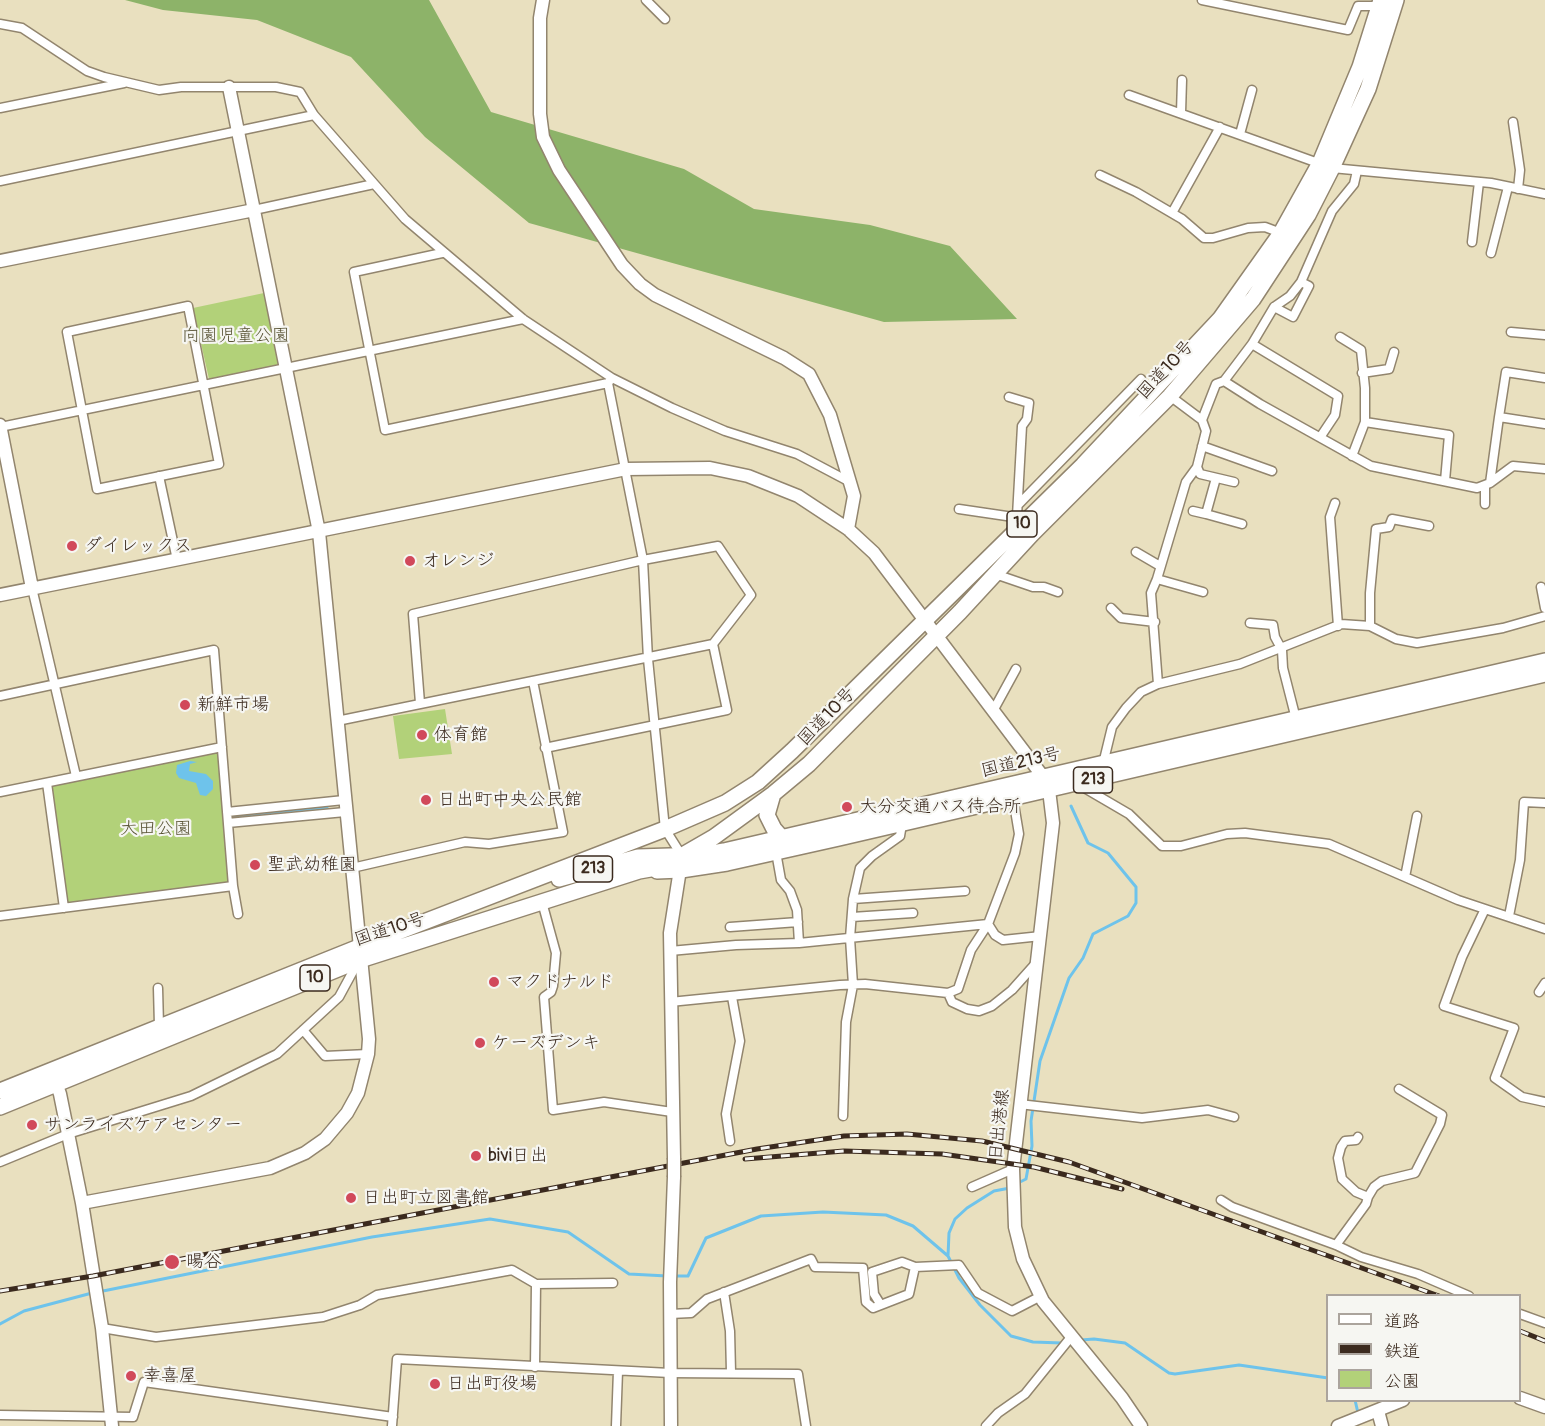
<!DOCTYPE html>
<meta charset="utf-8">
<style>
body{margin:0}
#map{position:relative;width:1545px;height:1426px;overflow:hidden;background:#e9e0bf;font-family:Pangolin,"Klee One",sans-serif}
canvas{display:block}
.legend{position:absolute;left:1326px;top:1294px;width:195px;height:108px;box-sizing:border-box;background:#f6f6f2;border:2px solid #aba49d;margin:0;padding:8px 10px;list-style:none;font-size:18px;color:#3b2a1e}
.legend li{display:flex;align-items:center;gap:12px;height:30px}
.legend b{width:30px;border:2px solid #aba49d}
</style>
<div id="map">
<canvas width="1545" height="1426"></canvas>
<ul class="legend">
<li><b style="height:8px;background:#fff"></b>道路</li>
<li><b style="height:8px;background:#3b2a1e"></b>鉄道</li>
<li><b style="height:16px;background:#b2d179"></b>公園</li>
</ul>
</div>
<script>
const c = document.querySelector('canvas').getContext('2d');
c.lineJoin = 'round';
function fill(path, color) {
  c.fillStyle = color;
  c.fill(path, 'evenodd');
}
function poly(rows) {
  const path = new Path2D();
  for (const r of rows) {
    path.moveTo(r[0], r[1]);
    for (let i = 2; i < r.length; i += 2) path.lineTo(r[i], r[i + 1]);
  }
  return path;
}
function trace(path, color, width, dash) {
  c.strokeStyle = color;
  c.lineWidth = width;
  c.lineCap = dash ? 'butt' : 'round';
  c.setLineDash(dash || []);
  c.stroke(path);
}
function drawText(font, color, halo, rows, align = 'center') {
  c.font = font + ' Pangolin,"Klee One",sans-serif';
  c.lineWidth = 4.5;
  c.setLineDash([]);
  c.textBaseline = 'middle';
  c.strokeStyle = halo;
  c.fillStyle = color;
  for (const [text, x, y, turn = 0] of rows) {
    c.save();
    c.translate(x, y);
    c.rotate((+turn || 0) * Math.PI / 180);
    c.textAlign = isNaN(turn) ? turn : align;
    if (halo) c.strokeText(text, 0, 0);
    c.fillText(text, 0, 0);
    c.restore();
  }
}
fill(poly([
 [264,293,280,364,209,379,193,308],
 [445,709,452,754,399,759,393,716],
 [218,752,229,883,67,904,51,786]
]), '#b2d179');
fill(poly([
 [125,0,429,0,491,112,684,169,754,209,870,225,950,246,1017,319,884,322,529,223,425,137,351,57,257,20,163,10]
]), '#8db369');
fill(poly([
 [190,761,197,762,190,764,189,771,206,774,213,781,213,789,206,796,200,795,196,783,179,778,176,773,177,765]
]), '#6ec3eb');
trace(poly([
 [235,816,327,807],
 [1018,1183,1026,1179,1032,1146,1031,1121,1040,1061,1069,978,1083,958,1093,934,1128,916,1136,903,1136,887,1108,853,1088,843,1071,806],
 [1010,1188,994,1191,967,1208,955,1219,949,1233,948,1256,959,1278,980,1305,1011,1336,1033,1342,1062,1343],
 [674,1276,688,1276,706,1238,761,1216,823,1212,886,1215,913,1226,948,1256],
 [98,1292,372,1237,490,1219,568,1232,629,1274,667,1276],
 [0,1324,24,1311,92,1293],
 [1081,1340,1094,1339,1125,1343,1169,1373,1175,1374,1239,1365,1328,1378],
 [1355,1400,1358,1413]
]), '#6ec3eb', 3);
const street = poly([
 [646,0,665,19],
 [1202,0,1348,30,1358,6,1379,6],
 [0,24,22,28,87,71,104,77,159,90,181,87,276,87,300,92,314,115,405,219,523,319,612,378,672,408,725,431,797,454,848,481],
 [1129,95,1332,168,1491,183,1545,194],
 [0,108,124,83],
 [1181,113,1182,80],
 [1513,122,1520,170,1518,189],
 [1240,134,1252,90],
 [1100,175,1136,192,1182,219,1204,238,1213,238,1248,228,1265,227,1281,233],
 [0,181,314,115],
 [254,210,374,184],
 [1172,213,1220,127],
 [1472,242,1479,182],
 [442,253,354,272,385,430,608,383,612,378],
 [1491,253,1508,187],
 [188,306,219,464,97,489,67,332,188,306],
 [1274,307,1293,317,1309,286,1301,282],
 [1511,332,1545,335],
 [1340,337,1361,350,1365,388,1365,422],
 [1252,344,1338,396,1335,415,1321,436],
 [1362,373,1389,369,1394,352],
 [1224,381,1252,344,1274,307,1290,296,1301,282,1332,211,1354,184,1357,171],
 [608,383,643,560,648,659,665,829,682,856],
 [1170,396,1202,420,1216,384,1224,381,1260,404,1371,466,1477,488,1490,483,1499,417,1545,424],
 [1009,397,1029,403,1027,419,1022,426,1017,516],
 [1499,417,1506,372,1545,378],
 [1202,420,1206,431,1197,467,1186,482,1157,579,1203,592],
 [0,427,523,319],
 [1202,446,1272,471],
 [1352,456,1365,422,1449,435,1445,481],
 [1197,467,1200,474,1234,482],
 [159,476,177,560],
 [1216,478,1206,514,1242,524],
 [1490,483,1513,466,1545,469],
 [1485,486,1485,504],
 [1335,503,1330,517,1338,626],
 [1018,505,1141,379],
 [959,509,1020,518],
 [1193,511,1206,514],
 [1136,552,1160,566],
 [995,574,1033,587,1044,587,1058,592],
 [1157,579,1151,593,1158,684],
 [1541,587,1545,608],
 [32,588,76,776],
 [1111,608,1121,618,1155,622],
 [1250,623,1273,625,1275,637,1282,650,1283,668,1296,719],
 [1370,626,1370,593,1376,529,1389,527,1392,519,1429,526],
 [0,696,214,650,233,886,238,914],
 [993,711,1016,669],
 [337,721,713,644,751,595,718,546,643,560,413,614,420,703],
 [545,748,727,710,713,644],
 [1103,764,1112,727,1126,708,1141,692,1158,684,1240,664,1341,624,1370,626,1396,639,1417,643,1503,628,1545,616],
 [47,783,64,908],
 [1076,783,1129,814,1162,846,1181,846,1227,834,1245,833,1329,844,1458,900,1545,929],
 [0,792,222,747],
 [227,812,344,800],
 [228,823,345,812],
 [776,852,781,880,790,891,797,910,799,943,988,924,1015,853,1019,834,1013,798],
 [352,868,465,842,489,844,563,832,533,681],
 [1405,877,1417,816],
 [853,899,965,891],
 [542,902,556,953,553,986,551,992,544,997,553,1110,604,1102,672,1112],
 [1485,909,1462,957,1444,1006,1514,1028,1495,1078,1522,1097,1545,1102],
 [0,916,233,886],
 [1509,916,1520,860,1524,802,1545,803],
 [852,917,913,913],
 [730,927,798,922],
 [670,951,736,945,799,943],
 [158,988,159,1026],
 [1539,992,1545,983],
 [948,993,952,1002,967,1009,979,1011,992,1006,1012,990,1037,962],
 [670,1002,840,985,865,984,948,993,958,989,971,950,988,924,995,935,1003,940,1041,936],
 [303,1030,325,1056,368,1054],
 [1019,1104,1142,1118,1208,1110,1234,1117],
 [843,1116,846,1022,853,985,850,938,853,899,860,868,872,856,900,836,902,824],
 [730,1141,726,1114,740,1041,732,997],
 [0,1162,68,1134,191,1096,277,1054,339,997,358,962],
 [972,1187,1013,1169],
 [1368,1197,1374,1187,1382,1181,1415,1173,1440,1124,1442,1115,1399,1089],
 [1221,1200,1232,1207,1336,1245,1361,1257,1418,1274,1469,1296],
 [1336,1245,1366,1204,1368,1197,1356,1192,1342,1179,1338,1158,1341,1147,1345,1141,1356,1140,1358,1137],
 [536,1284,613,1283],
 [724,1292,730,1331,731,1372],
 [879,1302,874,1294,872,1272,902,1262,915,1267],
 [670,1314,691,1313,707,1299,811,1259,815,1267,863,1268,866,1302,873,1308,909,1294,915,1267,959,1265,978,1293,1012,1311,1041,1296],
 [1520,1314,1545,1323],
 [102,1328,156,1337,323,1317,360,1305,377,1295,512,1270,536,1284,535,1367],
 [0,1415,133,1417,144,1382,393,1417],
 [392,1426,397,1359,670,1373,798,1374,806,1426],
 [616,1426,618,1371],
 [986,1426,998,1413,1025,1394,1071,1337]
]);
const secondary = poly([
 [543,0,540,18,540,114,543,137,559,170,622,265,640,284,655,295,784,358,809,374,830,415,854,496,848,529],
 [0,261,254,210],
 [0,425,32,588],
 [0,595,626,469,710,468,748,476,798,496,848,529,874,553,1044,778,1049,790,1053,823,1013,1169,1015,1227,1023,1259,1043,1301,1122,1398,1141,1426],
 [54,1077,60,1094,82,1203,102,1328,112,1426],
 [674,1158,670,933,681,863],
 [82,1203,270,1168,305,1153,325,1139,347,1113,358,1093,368,1054,369,1039,319,532,229,87],
 [1520,1398,1545,1407],
 [1378,1411,1382,1426],
 [671,1426,670,1282,674,1177],
 [1338,1426,1403,1400]
]);
const highway = poly([
 [773,794,767,815,774,829,782,838],
 [657,871,681,870,727,863,839,838,1545,674],
 [559,879,638,857,702,855,724,851,1545,661],
 [0,1091,359,947,665,829,725,803,758,782,792,751,1083,465,1220,319,1281,233,1320,163,1360,67,1381,0],
 [0,1107,360,960,639,871,662,867,714,837,773,794,809,764,960,612,1032,534,1170,396,1253,299,1308,215,1332,168,1368,89,1396,0]
]);
trace(street, '#92856e', 11);
trace(secondary, '#92856e', 15);
trace(highway, '#92856e', 18);
trace(street, '#fff', 8);
trace(secondary, '#fff', 12);
trace(highway, '#fff', 15);
const rail = poly([
 [745,1159,844,1151,942,1154,1034,1167,1122,1189],
 [0,1291,93,1276,757,1149,844,1136,907,1134,982,1141,1069,1162,1439,1296],
 [1520,1331,1545,1341]
]);
trace(rail, '#3b2a1e', 5);
trace(rail, '#f6f6f2', 3, [9]);
const secondaryBridge = poly([
 [674,1158,674,1177]
]);
trace(secondaryBridge, '#92856e', 15, []);
trace(secondaryBridge, '#fff', 12);
for (const [x, y, r, color] of [
 [72,546,6,"#d1495b"],
 [410,561,6,"#d1495b"],
 [185,705,6,"#d1495b"],
 [422,735,6,"#d1495b"],
 [426,800,6,"#d1495b"],
 [847,807,6,"#d1495b"],
 [255,865,6,"#d1495b"],
 [494,982,6,"#d1495b"],
 [480,1043,6,"#d1495b"],
 [32,1125,6,"#d1495b"],
 [476,1156,6,"#d1495b"],
 [351,1198,6,"#d1495b"],
 [172,1262,8,"#d1495b"],
 [131,1376,6,"#d1495b"],
 [435,1384,6,"#d1495b"]
]) {
  const dot = new Path2D();
  dot.arc(x, y, r, 0, 2 * Math.PI);
  c.fillStyle = color;
  c.fill(dot);
  trace(dot, '#f6f6f2', 2);
}
for (const [x, y, w] of [
 [1022,524,30],
 [1093,780,39],
 [593,869,39],
 [315,978,30]
]) {
  const box = new Path2D();
  box.roundRect(x - w / 2, y - 13, w, 26, 4.5);
  c.fillStyle = '#f6f6f2';
  c.fill(box);
  trace(box, '#3b2a1e', 1.5);
}
drawText('bold 16px', '#3b2a1e', null, [
 ["10",1022,524],
 ["213",1093,780],
 ["213",593,869],
 ["10",315,978]
]);
drawText('18px', '#595435', '#f6f6f2', [
 ["向園児童公園",236,336],
 ["大田公園",156,829]
]);
drawText('18px', '#3b2a1e', '#f6f6f2', [
 ["国道10号",1166,370,-47],
 ["国道10号",827,717,-46],
 ["国道213号",1021,763,-13],
 ["国道10号",390,930,-18],
 ["日出港線",1000,1125,-84]
]);
drawText('18px', '#3b2a1e', '#f6f6f2', [
 ["ダイレックス",84,546],
 ["オレンジ",422,561],
 ["新鮮市場",197,705],
 ["体育館",434,735],
 ["日出町中央公民館",438,800],
 ["大分交通バス待合所",859,807],
 ["聖武幼稚園",267,865],
 ["マクドナルド",506,982],
 ["ケーズデンキ",492,1043],
 ["サンライズケアセンター",44,1125],
 ["bivi日出",488,1156],
 ["日出町立図書館",363,1198],
 ["暘谷",186,1262],
 ["幸喜屋",143,1376],
 ["日出町役場",447,1384]
], 'left');
</script>
